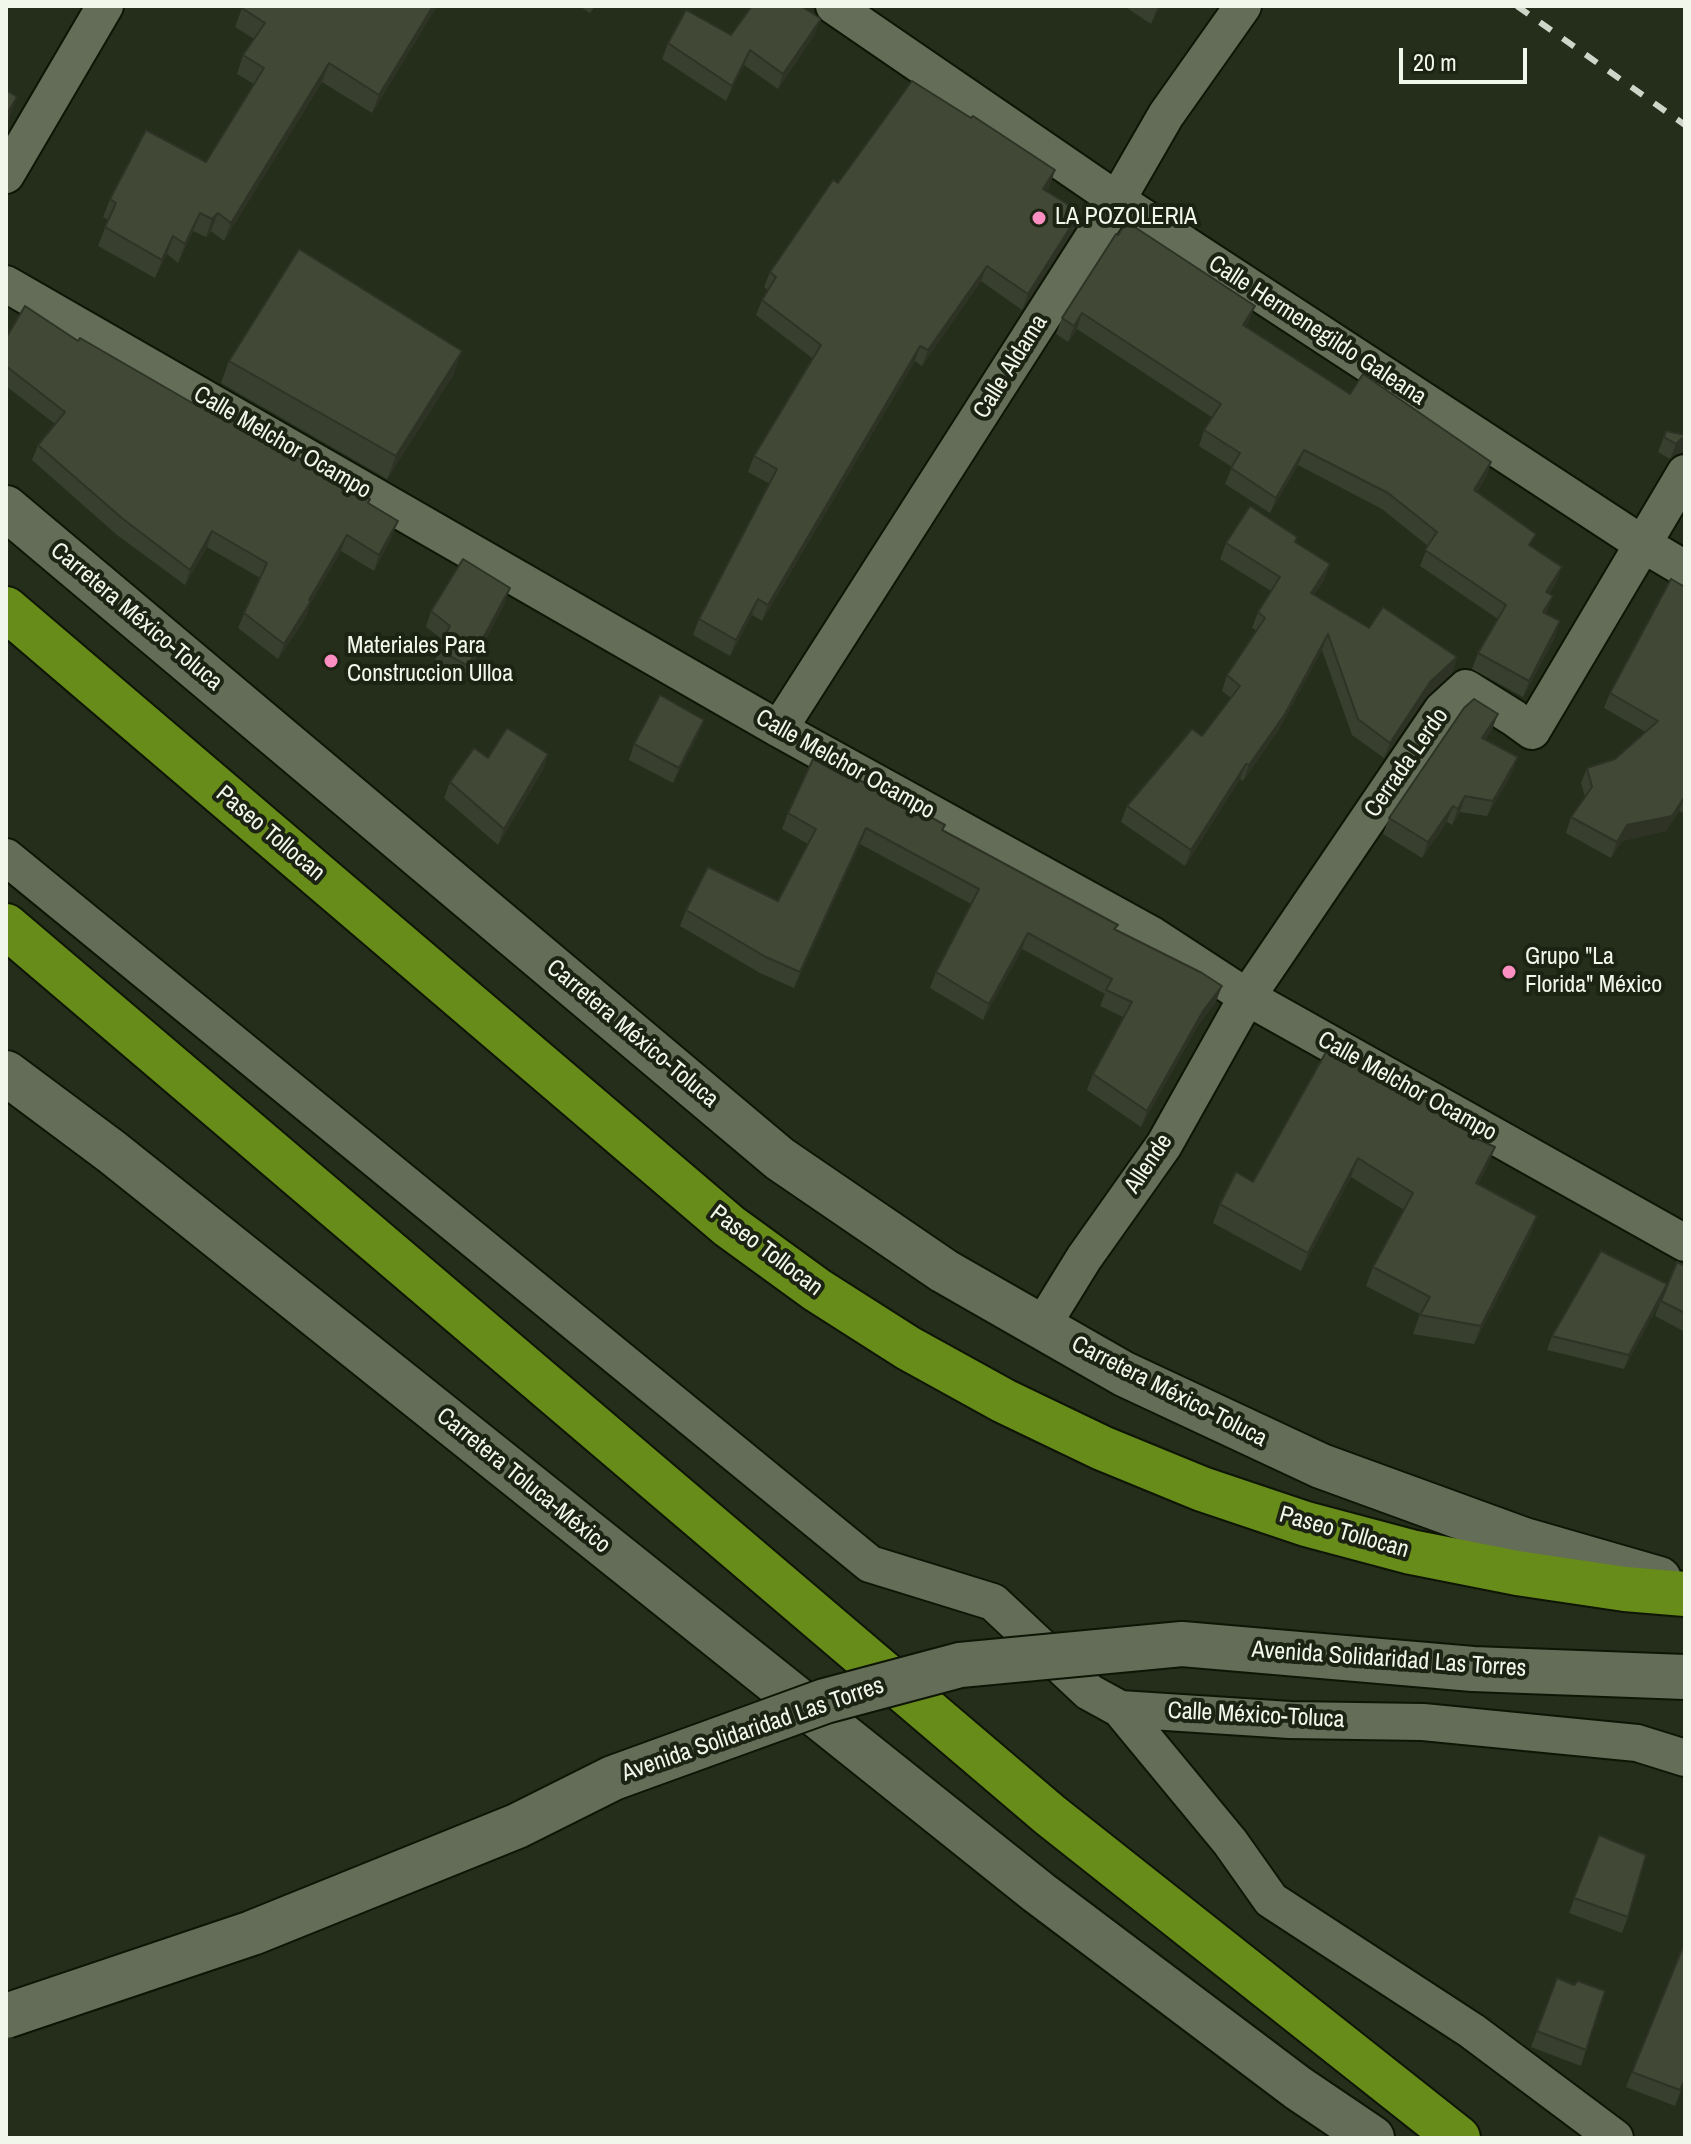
<!DOCTYPE html>
<meta charset="utf-8">
<style>
body{margin:0}
#map{position:relative;width:1691px;height:2144px;overflow:hidden;background:#252d1b;font-family:"Archivo Narrow",sans-serif}
canvas{display:block}
.frame{position:absolute;inset:0;border:8px solid #f1f7eb;pointer-events:none}
.scale{position:absolute;left:1399px;top:48px;width:128px;height:36px;box-sizing:border-box;border:4px solid #f1f7eb;border-top:0;padding-left:10px;font-size:24px;line-height:28px;white-space:nowrap;color:#f1f7eb;-webkit-text-stroke:6px #1c2312;paint-order:stroke}
</style>
<div id="map">
<canvas width="1691" height="2144"></canvas>
<div class="frame"></div>
<div class="scale">20 m</div>
</div>
<script>
const c = document.querySelector('canvas').getContext('2d');
c.lineJoin = 'round';
function poly(rows) {
  const path = new Path2D();
  for (const r of rows) {
    path.moveTo(r[0], r[1]);
    for (let i = 2; i < r.length; i += 2) path.lineTo(r[i], r[i + 1]);
  }
  return path;
}
function trace(path, color, width, dash) {
  c.strokeStyle = color;
  c.lineWidth = width;
  c.lineCap = dash ? 'butt' : 'round';
  c.setLineDash(dash || []);
  c.stroke(path);
}
function fill(path, color) {
  c.fillStyle = color;
  c.fill(path, 'evenodd');
}
function drawText(font, color, halo, rows, align = 'center') {
  c.font = font + ' "Archivo Narrow",sans-serif';
  c.lineWidth = 8;
  c.setLineDash([]);
  c.textBaseline = 'middle';
  c.strokeStyle = halo;
  c.fillStyle = color;
  for (const [text, x, y, turn = 0] of rows) {
    c.save();
    c.translate(x, y);
    c.rotate((+turn || 0) * Math.PI / 180);
    c.textAlign = isNaN(turn) ? turn : align;
    if (halo) c.strokeText(text, 0, 0);
    c.fillText(text, 0, 0);
    c.restore();
  }
}
const minor = poly([
 [834,6,1117,200,1641,543,1685,569],
 [6,175,105,6],
 [6,284,779,729,1152,935,1247,997,1685,1243],
 [779,729,1117,200,1166,115,1243,6],
 [6,857,870,1564,993,1602,1089,1692,1120,1709,1290,1720,1423,1722,1637,1743,1685,1758],
 [1042,1326,1084,1258,1164,1145,1247,997,1442,710,1466,688,1514,718,1532,731,1685,473],
 [1120,1709,1230,1842,1271,1900,1472,2031,1615,2138]
]);
const secondary = poly([
 [6,508,780,1159,944,1271,1124,1374,1321,1466,1524,1540,1659,1579],
 [6,1073,112,1152,1038,1892,1298,2088,1372,2138]
]);
const trunk = poly([
 [6,609,729,1226,817,1290,908,1348,1004,1401,1102,1448,1202,1489,1306,1524,1411,1552,1517,1573,1625,1589,1685,1594],
 [6,926,1050,1815,1458,2138]
]);
trace(minor, '#0e1505', 40);
trace(secondary, '#0e1505', 48);
trace(trunk, '#0e1505', 48);
trace(minor, '#636d58', 36);
trace(secondary, '#636d58', 44);
trace(trunk, '#678c1a', 44);
trace(poly([
 [1517,6,1685,125]
]), '#cfd5c8', 6, [14, 14]);
const secondaryBridge = poly([
 [6,2016,252,1933,517,1826,613,1778,825,1701,960,1665,1182,1644,1473,1669,1685,1677]
]);
trace(secondaryBridge, '#0e1505', 48, []);
trace(secondaryBridge, '#636d58', 44);
fill(poly([
 [437,6,372,113,322,82,224,241,211,231,206,237,193,231,178,263,167,254,155,278,98,246,108,220,103,217,110,199,206,162,254,84,237,74,243,55,254,39,235,27,242,8],
 [579,6,595,6,590,13],
 [1124,6,1160,6,1151,24],
 [815,34,778,89,744,65,726,101,662,59,668,43,731,35],
 [838,183,1050,186,1046,191,1075,227,1022,310,981,281,922,366,915,361,762,621,752,615,730,656,693,635,699,619,770,484,748,472,754,456,812,358,756,315,762,300,768,290,764,287,770,272],
 [1118,235,1255,306,1246,326,1350,394,1491,462,1486,477,1477,492,1531,546,1562,567,1556,583,1549,594,1546,614,1555,637,1523,697,1472,669,1478,653,1498,619,1420,566,1428,546,1382,509,1298,465,1270,513,1225,484,1232,467,1199,446,1204,430,1213,418,1077,329,1068,342,1056,334,1062,318],
 [6,338,78,341,201,408,369,503,392,536,374,571,341,551,310,604,306,617,278,659,238,628,260,578,207,547,185,585,117,535,32,460,38,445,55,424,6,386],
 [229,361,454,374,387,479,221,383],
 [1666,431,1685,435,1685,452,1675,454,1670,459,1658,452],
 [1297,537,1296,543,1330,564,1324,580,1314,595,1369,628,1457,657,1452,673,1425,698,1384,758,1352,735,1322,650,1279,729,1243,781,1240,779,1185,866,1121,822,1127,806,1202,736,1231,698,1222,691,1227,675,1257,631,1252,628,1258,612,1271,591,1220,559,1226,543],
 [1685,587,1685,814,1679,811,1666,831,1622,841,1611,858,1566,833,1571,817,1585,797,1581,783,1587,768,1615,759,1646,732,1604,708,1610,693],
 [505,603,463,682,433,665,443,640,426,627,431,611],
 [1498,714,1492,729,1485,740,1512,773,1487,816,1460,812,1452,825,1447,822,1422,858,1383,834,1389,818],
 [704,720,698,735,673,783,629,760,634,744],
 [548,754,543,770,498,845,444,798,450,782,488,758],
 [844,776,945,825,943,831,1116,930,1216,1002,1197,1027,1141,1127,1087,1090,1093,1074,1123,1017,1100,1006,1105,994,1022,949,983,1020,930,988,936,972,971,904,860,844,794,988,760,973,680,926,686,910,778,901,808,844,782,829,788,813],
 [1451,1119,1473,1137,1495,1147,1488,1165,1478,1184,1537,1216,1530,1235,1474,1344,1413,1334,1420,1314,1366,1286,1373,1267,1404,1210,1351,1177,1301,1271,1213,1223,1220,1204,1253,1182],
 [1685,1266,1685,1332,1655,1316,1662,1298,1624,1369,1547,1350,1552,1336,1667,1284],
 [1599,1835,1628,1917,1622,1933,1569,1913],
 [1557,1978,1586,2050,1581,2066,1531,2047],
 [1632,2072,1685,2080,1675,2106,1626,2087]
]), '#383f2e');
fill(poly([
 [433,6,437,6,372,113,379,95],
 [1158,6,1160,6,1151,24],
 [821,19,815,34,778,89,783,74],
 [750,50,744,65,726,101,732,86],
 [329,63,322,82,224,241,231,223],
 [17,97,8,122,6,125,6,115],
 [1055,170,1050,186,1037,204,1043,189],
 [1080,212,1075,227,1022,310,1028,294],
 [200,213,193,231,178,263,185,244],
 [218,213,211,231,206,237,212,219],
 [173,236,167,254,155,278,162,260],
 [987,266,981,281,922,366,928,350],
 [1255,306,1249,322,1237,340,1243,325],
 [1082,313,1077,329,1068,342,1074,326],
 [920,346,915,361,762,621,768,605],
 [462,351,454,374,387,479,396,456],
 [1685,438,1685,452,1675,454,1670,459,1676,444,1681,439],
 [1304,450,1298,465,1270,513,1276,498],
 [1491,462,1486,477,1468,505,1474,490],
 [398,521,392,536,374,571,379,555],
 [212,531,207,547,185,585,190,570],
 [347,535,341,551,310,604,306,617,278,659,284,644],
 [1330,564,1324,580,1305,609,1311,593],
 [1562,567,1556,583,1540,608,1546,592],
 [510,588,505,603,463,682,468,666],
 [1553,596,1547,612,1537,628,1543,612],
 [758,599,752,615,730,656,736,640],
 [1560,621,1555,637,1523,697,1529,681],
 [1328,634,1322,650,1279,729,1243,781,1249,765],
 [1457,657,1452,673,1425,698,1384,758,1390,743,1430,682],
 [1498,714,1492,729,1476,754,1482,738],
 [704,720,698,735,673,783,679,768],
 [548,754,543,770,498,845,504,829],
 [1518,757,1512,773,1487,816,1493,801],
 [1246,764,1240,779,1185,866,1191,850],
 [1465,796,1460,812,1452,825,1458,809],
 [1685,796,1679,811,1666,831,1622,841,1611,858,1617,842,1627,825],
 [1453,806,1447,822,1422,858,1428,842],
 [866,828,860,844,794,988,800,972],
 [1028,933,1022,949,983,1020,989,1004],
 [1222,986,1216,1002,1197,1027,1141,1127,1147,1111,1203,1011],
 [1495,1147,1488,1165,1470,1202,1476,1183],
 [1358,1158,1351,1177,1301,1271,1308,1253],
 [1537,1216,1530,1235,1474,1344,1481,1326],
 [1667,1284,1662,1297,1624,1369,1629,1355]
]), '#2e3326');
const building = poly([
 [243,6,433,6,379,95,329,63,231,223,218,213,212,219,200,213,185,244,173,236,162,260,105,227,116,203,110,199,146,130,206,162,264,68,243,55,265,23,242,8,243,6],
 [752,6,801,6,821,19,783,74,750,50,732,86,668,43,686,10,731,35,752,6],
 [912,81,971,118,973,116,1055,170,1043,189,1080,212,1028,294,987,266,928,350,920,346,768,605,758,599,736,640,699,619,777,469,754,456,821,345,762,300,776,277,770,272,833,180,838,183,912,81],
 [6,90,17,97,6,115,6,90],
 [1127,222,1255,306,1243,325,1350,394,1363,374,1491,462,1474,490,1536,534,1529,545,1562,567,1546,592,1553,596,1543,612,1560,621,1529,681,1478,653,1506,605,1425,550,1437,532,1388,493,1304,450,1276,498,1231,468,1240,453,1204,430,1221,404,1082,313,1074,326,1062,318,1116,234,1118,235,1127,222],
 [299,249,462,351,396,456,229,361,299,249],
 [25,306,78,341,80,338,201,408,204,404,370,499,368,503,398,521,379,555,347,535,309,600,311,601,284,644,244,613,267,563,212,531,190,570,123,519,38,445,65,412,6,366,6,338,25,306],
 [1666,431,1685,435,1685,438,1681,439,1676,444,1664,437,1666,431],
 [1250,506,1297,537,1295,542,1330,564,1311,593,1369,628,1383,607,1457,657,1430,682,1390,743,1358,719,1328,634,1285,714,1249,765,1246,764,1191,850,1127,806,1192,729,1202,736,1240,686,1227,675,1265,618,1258,612,1280,577,1226,543,1250,506],
 [463,559,510,588,468,666,438,649,450,626,431,611,463,559],
 [1671,579,1685,587,1685,796,1672,816,1627,825,1617,842,1571,817,1592,787,1587,768,1615,759,1658,721,1610,693,1671,579],
 [660,695,704,720,679,768,634,744,660,695],
 [1474,699,1498,714,1482,738,1518,757,1493,801,1465,796,1458,809,1453,806,1428,842,1389,818,1464,708,1474,699],
 [507,728,548,754,504,829,450,782,474,748,488,758,507,728],
 [813,759,844,776,845,773,901,801,945,825,942,830,1118,925,1114,929,1202,973,1222,986,1203,1011,1147,1111,1093,1074,1132,1002,1106,990,1112,979,1028,933,989,1004,936,972,979,889,866,828,800,972,766,957,686,910,708,867,778,901,816,829,788,813,813,759],
 [1330,1045,1453,1114,1451,1119,1474,1133,1473,1137,1495,1147,1476,1183,1537,1216,1481,1326,1420,1315,1430,1297,1373,1267,1413,1193,1358,1158,1308,1253,1220,1204,1236,1172,1253,1182,1330,1045],
 [1601,1251,1667,1284,1629,1355,1552,1336,1601,1251],
 [1677,1262,1685,1266,1685,1313,1661,1301,1677,1262],
 [1599,1835,1646,1855,1628,1917,1574,1898,1599,1835],
 [1685,1942,1685,2079,1680,2090,1632,2072,1685,1942],
 [1557,1978,1574,1985,1578,1981,1605,1991,1586,2050,1537,2031,1557,1978]
]);
fill(building, '#414936');
trace(building, '#2e3326', 2);
for (const [x, y, r, color] of [
 [1039,218,8,"#fc8fc1"],
 [331,661,8,"#fc8fc1"],
 [1509,972,8,"#fc8fc1"]
]) {
  const dot = new Path2D();
  dot.arc(x, y, r, 0, 2 * Math.PI);
  c.fillStyle = color;
  c.fill(dot);
  trace(dot, '#1c2312', 3);
}
drawText('24px', '#f1f7eb', '#1c2312', [
 ["LA POZOLERIA",1055,218],
 ["Materiales Para",347,647],
 ["Construccion Ulloa",347,675],
 ["Grupo \"La",1525,958],
 ["Florida\" México",1525,986]
], 'left');
drawText('24px', '#f1f7eb', '#1c2312', [
 ["Calle Hermenegildo Galeana",1317,331,33],
 ["Calle Aldama",1011,367,-58],
 ["Calle Melchor Ocampo",282,443,30],
 ["Carretera México-Toluca",136,617,40],
 ["Cerrada Lerdo",1407,763,-55],
 ["Calle Melchor Ocampo",845,765,29],
 ["Paseo Tollocan",270,834,40],
 ["Carretera México-Toluca",632,1034,40],
 ["Calle Melchor Ocampo",1407,1087,29],
 ["Allende",1149,1164,-56],
 ["Paseo Tollocan",766,1251,37],
 ["Carretera México-Toluca",1169,1392,27],
 ["Carretera Toluca-México",523,1481,39],
 ["Paseo Tollocan",1344,1533,16],
 ["Avenida Solidaridad Las Torres",1389,1660,4],
 ["Calle México-Toluca",1256,1716,3],
 ["Avenida Solidaridad Las Torres",753,1730,-19]
]);
</script>
